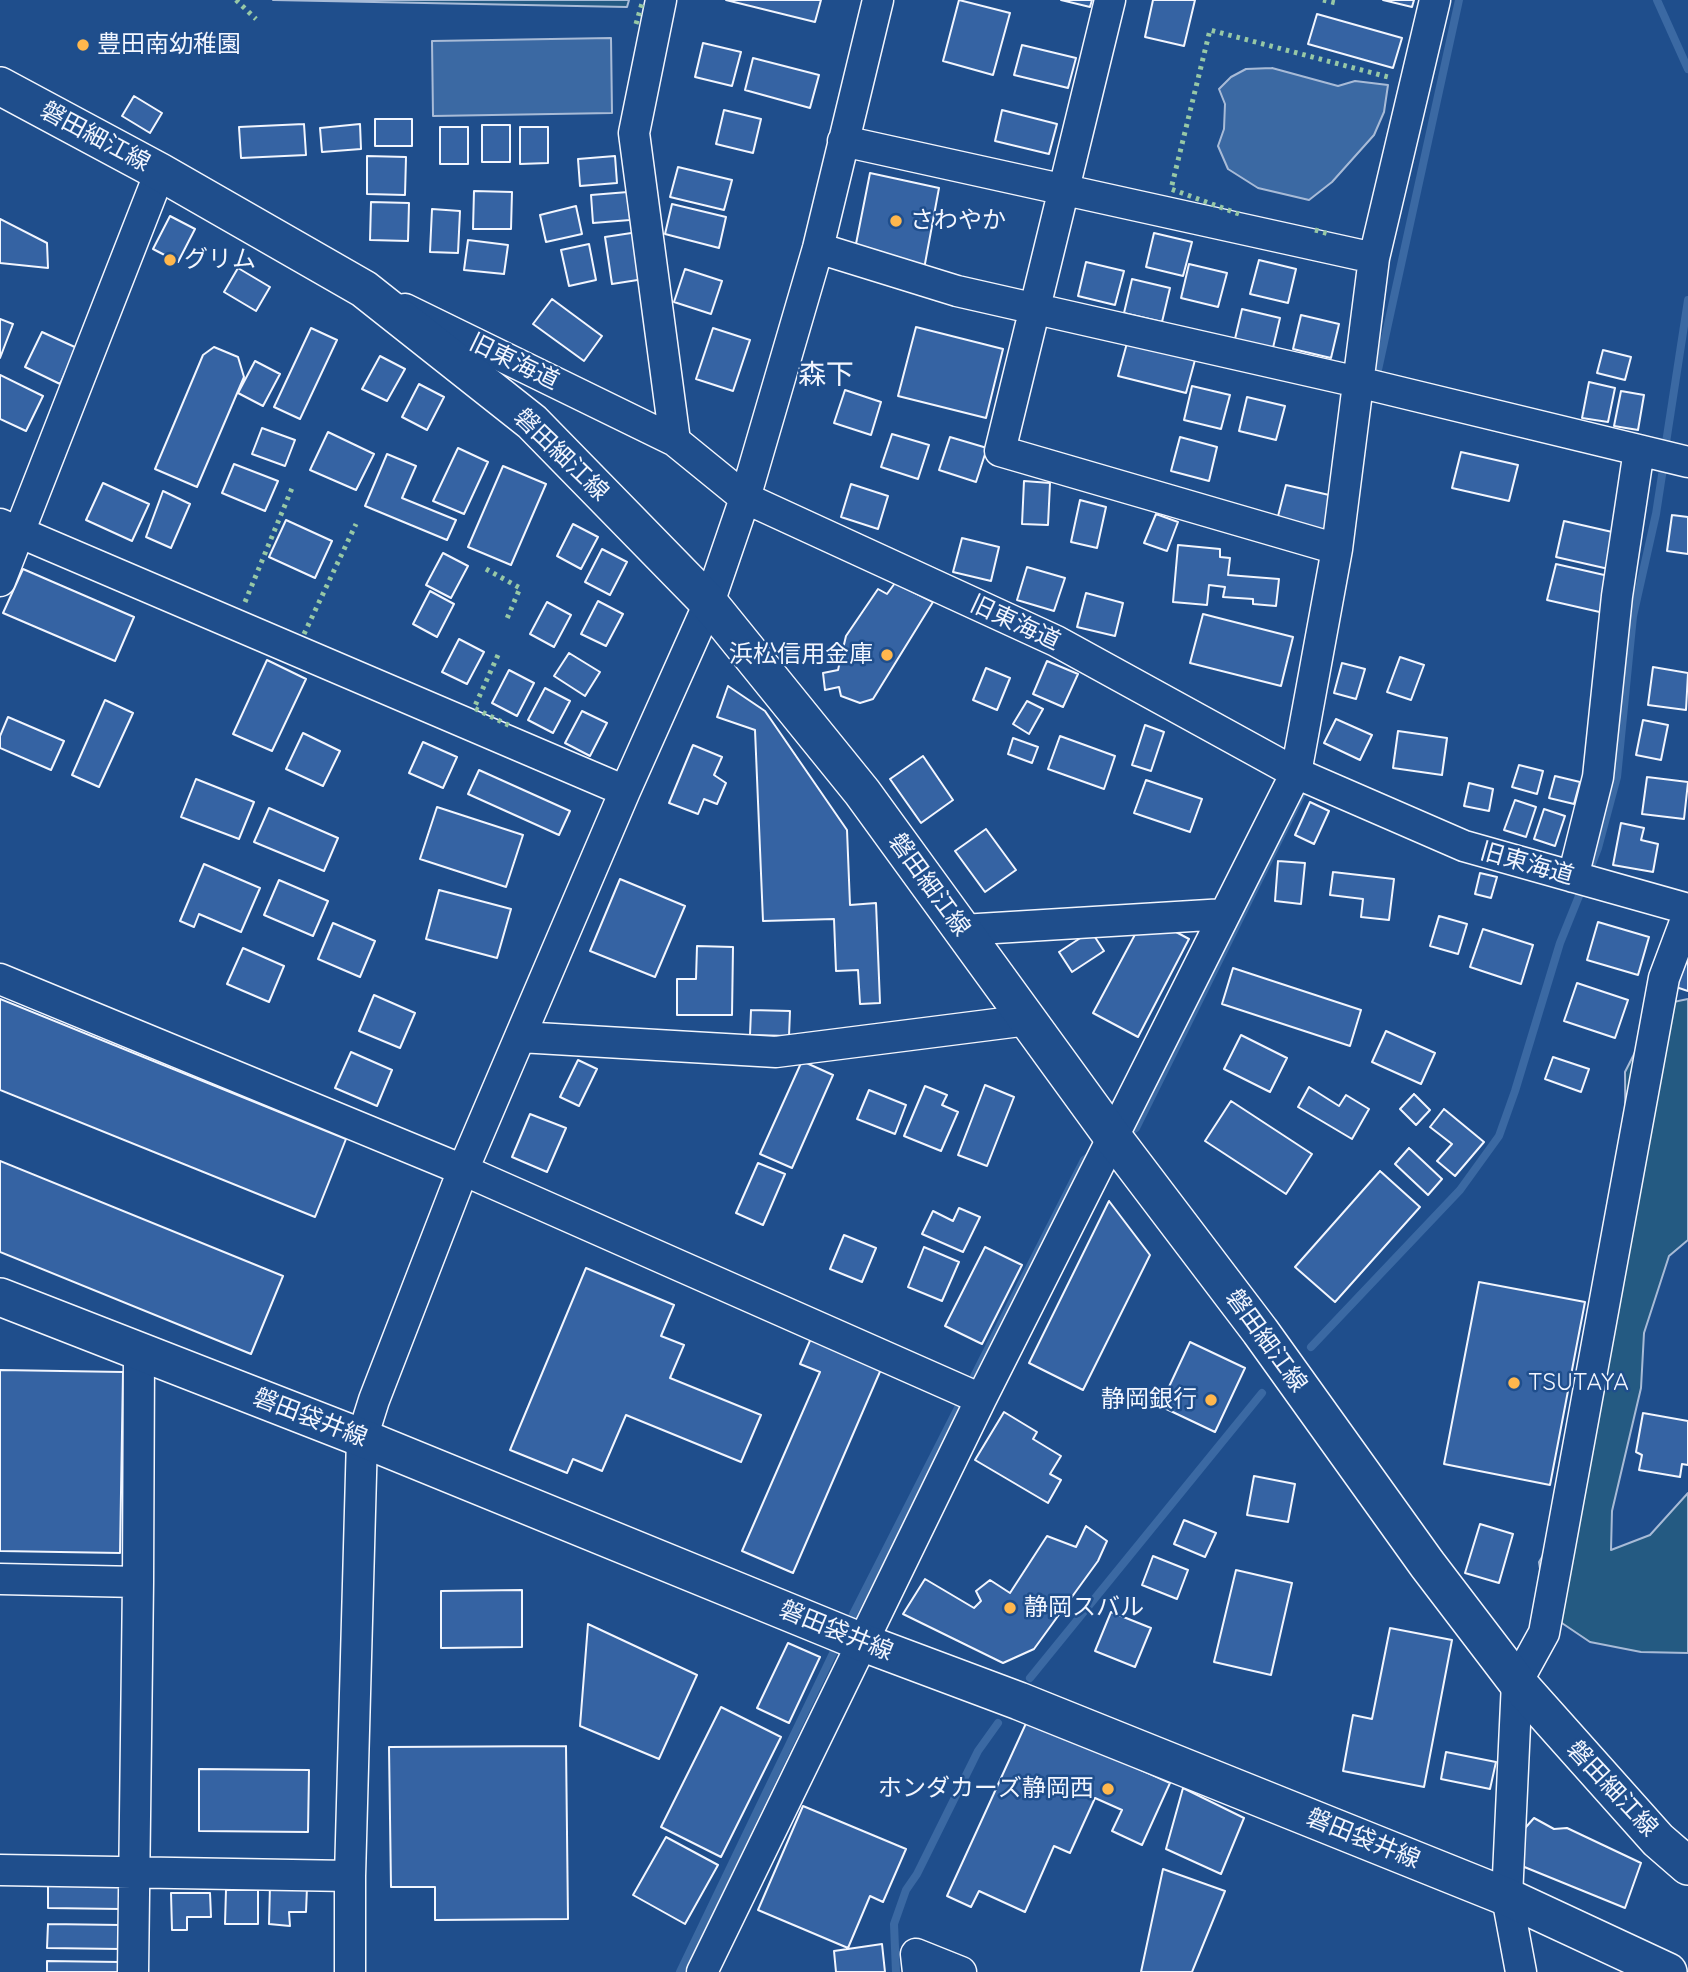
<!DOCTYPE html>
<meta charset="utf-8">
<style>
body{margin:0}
canvas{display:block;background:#1f4e8c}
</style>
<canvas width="1688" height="1972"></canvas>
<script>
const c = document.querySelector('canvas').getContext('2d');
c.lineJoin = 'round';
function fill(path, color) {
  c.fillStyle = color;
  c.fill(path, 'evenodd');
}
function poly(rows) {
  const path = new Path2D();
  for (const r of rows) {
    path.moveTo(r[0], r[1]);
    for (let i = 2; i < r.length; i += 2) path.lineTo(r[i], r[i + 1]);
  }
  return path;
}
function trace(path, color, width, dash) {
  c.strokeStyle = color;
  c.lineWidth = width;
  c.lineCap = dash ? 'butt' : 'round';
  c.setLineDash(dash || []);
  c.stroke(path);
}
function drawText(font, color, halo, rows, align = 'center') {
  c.font = font + ' Quicksand,"Noto Sans JP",sans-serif';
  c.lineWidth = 5;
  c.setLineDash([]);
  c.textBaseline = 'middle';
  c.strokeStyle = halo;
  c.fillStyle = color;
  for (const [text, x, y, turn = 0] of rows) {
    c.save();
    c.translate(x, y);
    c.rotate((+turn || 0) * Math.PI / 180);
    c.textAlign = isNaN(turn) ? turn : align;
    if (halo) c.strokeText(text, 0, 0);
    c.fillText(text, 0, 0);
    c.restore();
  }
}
const green = poly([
 [273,0,629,0,627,7,273,0],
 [1688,999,1688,1240,1669,1256,1644,1333,1641,1388,1612,1511,1611,1550,1650,1535,1688,1493,1688,1653,1641,1652,1590,1642,1547,1613,1539,1562,1564,1521,1626,1185,1625,1072,1659,1005,1688,999]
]);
fill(green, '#245a82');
trace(green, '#a8bbd7', 2);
const water = poly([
 [611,38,612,113,433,116,432,41,611,38],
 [1272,68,1338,86,1355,81,1388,85,1384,112,1374,135,1332,182,1309,200,1258,188,1228,169,1218,146,1224,129,1225,104,1219,89,1231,77,1246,69,1272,68]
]);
fill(water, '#3b69a3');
trace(water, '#a8bbd7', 2);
trace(poly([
 [1657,0,1688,69],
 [1376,379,1459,0],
 [1665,449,1688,300],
 [1588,874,1598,848,1617,777,1633,616,1656,514,1664,462],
 [1125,1135,1136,1128,1306,785],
 [1311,1347,1460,1190,1499,1136,1515,1091,1560,943,1583,886],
 [847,1626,1084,1160,1093,1154],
 [1030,1678,1262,1393],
 [680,1972,838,1643],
 [896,1972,894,1924,906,1890,917,1874,978,1751,998,1723]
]), '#3b69a3', 8);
const building = poly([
 [726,0,821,0,815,22,726,0],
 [959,0,1010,13,993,75,943,61,959,0],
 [1061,0,1092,0,1090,7,1061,0],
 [1153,0,1195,0,1184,46,1145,37,1153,0],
 [1383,0,1414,0,1412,7,1383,0],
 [1317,14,1402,38,1393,68,1308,44,1317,14],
 [703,43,741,52,732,86,695,77,703,43],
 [1022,45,1076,58,1068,88,1014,75,1022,45],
 [753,58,819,75,810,108,745,90,753,58],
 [134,96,162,113,150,133,122,116,134,96],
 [724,110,761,119,753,153,716,144,724,110],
 [1002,110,1057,124,1049,154,995,141,1002,110],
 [375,119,412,119,412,146,375,146,375,119],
 [304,124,306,155,241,158,239,127,304,124],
 [360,124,361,149,322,152,320,128,360,124],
 [482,125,510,125,510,162,482,162,482,125],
 [440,127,468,127,468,164,440,164,440,127],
 [520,127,548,127,548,163,520,164,520,127],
 [367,156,406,157,405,195,367,194,367,156],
 [615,156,617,183,580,186,578,159,615,156],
 [678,167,732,180,724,210,670,197,678,167],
 [870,173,939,188,924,269,854,254,870,173],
 [474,191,512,192,511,229,473,229,474,191],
 [628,192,630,220,593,223,591,195,628,192],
 [371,202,409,203,408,241,370,240,371,202],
 [672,204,726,217,719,248,665,234,672,204],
 [576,206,582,234,546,242,540,215,576,206],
 [432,209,460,211,458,253,430,252,432,209],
 [170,216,195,229,178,262,153,249,170,216],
 [0,219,47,243,48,268,0,263,0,219],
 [638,232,644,279,612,284,605,237,638,232],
 [1154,233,1192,242,1183,276,1146,267,1154,233],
 [468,240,508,245,504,274,464,270,468,240],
 [589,244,596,280,569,286,561,250,589,244],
 [1259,260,1296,269,1288,303,1250,294,1259,260],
 [1086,262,1124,271,1115,305,1078,296,1086,262],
 [1189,264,1227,273,1218,307,1181,298,1189,264],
 [238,268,270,287,256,311,224,292,238,268],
 [685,269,722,281,711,314,674,302,685,269],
 [1132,279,1170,288,1162,322,1124,313,1132,279],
 [552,299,602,336,584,361,533,324,552,299],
 [1242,309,1280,318,1272,352,1234,343,1242,309],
 [1301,315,1339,324,1331,358,1293,349,1301,315],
 [0,319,13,324,0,358,0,319],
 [916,327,1003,349,986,418,898,396,916,327],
 [311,328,337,340,300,419,274,407,311,328],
 [713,328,750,340,733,391,696,379,713,328],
 [42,332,77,348,60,384,25,367,42,332],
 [1127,343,1195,360,1186,393,1118,376,1127,343],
 [214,347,238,357,244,377,197,487,155,469,203,355,214,347],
 [1603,350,1631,357,1625,380,1597,373,1603,350],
 [380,356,405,369,387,401,362,389,380,356],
 [255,361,280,374,263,406,238,393,255,361],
 [0,375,43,396,26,431,0,419,0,375],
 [1589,382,1615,388,1608,422,1582,418,1589,382],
 [419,384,444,397,427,430,402,417,419,384],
 [1192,386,1230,395,1221,429,1184,420,1192,386],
 [845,390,881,402,871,435,834,423,845,390],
 [1621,391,1644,395,1638,430,1614,426,1621,391],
 [1247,397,1285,406,1276,440,1239,431,1247,397],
 [262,428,295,440,285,466,252,454,262,428],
 [328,432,374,454,356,490,310,470,328,432],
 [892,434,929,445,918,479,881,467,892,434],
 [950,437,987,448,976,482,939,470,950,437],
 [1180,437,1217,447,1209,481,1171,471,1180,437],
 [458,448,488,462,464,514,433,501,458,448],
 [1461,452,1518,465,1509,501,1452,488,1461,452],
 [387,454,416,466,402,498,456,520,447,540,365,506,387,454],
 [234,464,278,481,265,511,222,493,234,464],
 [503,466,546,484,511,565,468,547,503,466],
 [1024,481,1050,483,1048,525,1022,524,1024,481],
 [103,483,149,504,132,541,86,520,103,483],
 [851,484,888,496,878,529,841,517,851,484],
 [1286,485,1342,498,1334,534,1277,520,1286,485],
 [163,491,190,504,171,548,146,537,163,491],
 [1080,500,1106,507,1097,548,1071,542,1080,500],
 [1156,514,1178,522,1167,551,1144,543,1156,514],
 [1672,515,1688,517,1688,554,1667,551,1672,515],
 [286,520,332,541,315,578,269,557,286,520],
 [1564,521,1621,534,1613,570,1556,557,1564,521],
 [573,524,598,537,581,569,557,556,573,524],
 [962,538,999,547,991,581,953,572,962,538],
 [1178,545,1220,549,1220,557,1230,558,1228,575,1279,579,1276,606,1253,604,1253,599,1223,597,1225,587,1209,585,1207,605,1173,602,1178,545],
 [602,549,627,562,610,595,585,582,602,549],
 [443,553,468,566,451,598,426,585,443,553],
 [1556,564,1613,577,1604,613,1547,600,1556,564],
 [1027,567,1065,578,1054,611,1017,600,1027,567],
 [23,569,134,617,115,661,3,613,23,569],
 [895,583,933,602,873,699,860,703,841,696,839,687,825,690,823,673,838,670,846,636,878,589,887,594,895,583],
 [430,591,454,604,437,637,413,624,430,591],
 [1086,593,1123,603,1115,636,1077,627,1086,593],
 [598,601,623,614,606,646,581,634,598,601],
 [547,602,571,615,554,647,530,634,547,602],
 [1203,614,1293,637,1281,686,1190,663,1203,614],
 [459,639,484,652,467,684,442,672,459,639],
 [569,653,600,672,585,696,554,676,569,653],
 [1400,657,1424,665,1411,700,1387,692,1400,657],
 [267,660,306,679,272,751,233,734,267,660],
 [1047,661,1078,674,1063,707,1033,694,1047,661],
 [1342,663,1365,669,1356,699,1334,693,1342,663],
 [1653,667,1688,673,1686,710,1648,705,1653,667],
 [986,668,1010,678,997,710,973,700,986,668],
 [509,670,534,683,517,716,492,703,509,670],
 [728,686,765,711,847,830,850,905,876,903,880,1003,860,1004,858,970,836,971,834,919,763,921,755,730,717,717,728,686],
 [545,688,570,701,553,733,528,720,545,688],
 [105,700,133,713,99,787,72,775,105,700],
 [1027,701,1043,709,1029,734,1013,724,1027,701],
 [582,711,607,723,590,756,565,743,582,711],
 [8,717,64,741,51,770,0,748,0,736,8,717],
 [1336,719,1372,735,1360,760,1324,743,1336,719],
 [1643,720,1668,725,1661,760,1636,755,1643,720],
 [1145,725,1164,732,1151,771,1132,765,1145,725],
 [1398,731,1447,738,1442,775,1393,768,1398,731],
 [303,733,340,751,323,786,286,769,303,733],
 [1060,736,1115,756,1104,789,1048,769,1060,736],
 [1013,738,1038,747,1032,763,1008,754,1013,738],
 [423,742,457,757,443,788,409,773,423,742],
 [693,745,722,757,714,775,726,783,717,804,704,799,698,814,669,803,693,745],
 [923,756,953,800,921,823,890,779,923,756],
 [1519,765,1543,771,1537,794,1512,787,1519,765],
 [479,770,570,811,559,835,468,794,479,770],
 [1555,776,1580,782,1574,804,1549,798,1555,776],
 [1647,777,1688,782,1684,819,1642,814,1647,777],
 [196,779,254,802,239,839,181,817,196,779],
 [1146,780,1202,799,1190,832,1134,813,1146,780],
 [1469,783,1493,789,1489,811,1464,806,1469,783],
 [1515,800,1536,807,1526,837,1504,830,1515,800],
 [1310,802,1329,811,1314,844,1295,835,1310,802],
 [437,807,523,835,506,887,420,859,437,807],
 [269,808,338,838,324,871,254,842,269,808],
 [1544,809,1565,816,1555,846,1534,839,1544,809],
 [1621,823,1644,828,1641,840,1658,844,1653,872,1613,865,1621,823],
 [986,829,1016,870,985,892,955,851,986,829],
 [1278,861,1305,863,1301,904,1275,901,1278,861],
 [204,864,260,888,241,932,199,914,194,927,180,921,204,864],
 [1333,872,1394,879,1389,920,1361,917,1363,899,1330,895,1333,872],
 [1480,873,1497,877,1491,898,1475,894,1480,873],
 [620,879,685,906,655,977,590,951,620,879],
 [279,880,328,901,313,936,264,915,279,880],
 [439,890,511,909,497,958,426,939,439,890],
 [1439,916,1467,924,1458,954,1430,946,1439,916],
 [1598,922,1649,937,1638,975,1587,960,1598,922],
 [333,923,375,941,360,977,318,959,333,923],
 [1165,926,1189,939,1138,1037,1093,1013,1138,929,1165,926],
 [1483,929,1533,945,1521,984,1470,967,1483,929],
 [1091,931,1104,951,1072,972,1059,952,1091,931],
 [697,946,733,947,732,1015,677,1015,677,979,696,979,697,946],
 [243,948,284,966,269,1002,227,984,243,948],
 [1688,950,1688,991,1676,987,1688,950],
 [1233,968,1361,1010,1350,1046,1222,1004,1233,968],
 [1577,983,1628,1000,1615,1038,1564,1021,1577,983],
 [374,995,415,1013,400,1048,359,1031,374,995],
 [0,999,346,1139,315,1217,0,1090,0,999],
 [751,1010,790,1011,789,1036,750,1035,751,1010],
 [1386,1031,1435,1053,1421,1084,1372,1062,1386,1031],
 [1241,1035,1287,1058,1270,1092,1224,1069,1241,1035],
 [351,1052,392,1070,377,1106,335,1088,351,1052],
 [1553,1057,1589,1069,1581,1092,1545,1079,1553,1057],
 [578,1060,597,1069,579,1106,560,1097,578,1060],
 [802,1061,833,1075,792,1168,760,1154,802,1061],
 [985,1085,1014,1097,987,1166,958,1155,985,1085],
 [925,1086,947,1095,942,1105,958,1112,941,1151,904,1136,925,1086],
 [1309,1087,1339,1106,1346,1095,1369,1109,1352,1139,1298,1107,1309,1087],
 [869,1090,906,1105,895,1134,857,1119,869,1090],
 [1414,1094,1430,1110,1416,1125,1400,1109,1414,1094],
 [1231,1101,1312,1154,1286,1194,1205,1141,1231,1101],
 [1444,1109,1484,1142,1455,1176,1437,1161,1452,1144,1430,1127,1444,1109],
 [530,1114,566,1128,547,1172,512,1157,530,1114],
 [1409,1148,1442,1179,1428,1195,1395,1164,1409,1148],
 [0,1161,283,1276,251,1354,0,1252,0,1161],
 [758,1163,785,1174,763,1225,736,1213,758,1163],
 [1380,1171,1420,1207,1335,1302,1295,1267,1380,1171],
 [1109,1201,1150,1255,1083,1390,1029,1363,1109,1201],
 [959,1208,980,1217,963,1252,922,1234,933,1211,953,1221,959,1208],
 [844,1235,876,1248,862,1282,830,1269,844,1235],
 [924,1247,959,1262,942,1301,908,1287,924,1247],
 [985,1247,1022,1265,982,1344,945,1326,985,1247],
 [586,1268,674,1305,661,1336,684,1345,670,1378,761,1415,741,1462,626,1415,602,1471,573,1459,567,1473,510,1450,586,1268],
 [1479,1282,1585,1302,1550,1485,1444,1464,1479,1282],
 [812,1336,882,1367,793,1573,742,1551,820,1372,800,1364,812,1336],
 [1190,1342,1245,1368,1215,1432,1160,1406,1190,1342],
 [0,1370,123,1372,120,1553,0,1551,0,1370],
 [1004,1412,1037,1432,1033,1439,1061,1456,1050,1474,1061,1480,1048,1503,975,1460,1004,1412],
 [1643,1413,1688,1421,1688,1465,1682,1464,1680,1477,1639,1470,1642,1455,1636,1452,1643,1413],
 [1254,1476,1295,1484,1288,1522,1247,1515,1254,1476],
 [1184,1520,1216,1533,1205,1557,1174,1544,1184,1520],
 [1480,1524,1513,1534,1499,1583,1465,1573,1480,1524],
 [1086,1526,1107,1541,1098,1561,1034,1649,1003,1663,903,1614,925,1579,974,1608,981,1601,976,1591,990,1580,1010,1593,1047,1536,1076,1547,1086,1526],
 [1153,1556,1188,1570,1177,1599,1142,1585,1153,1556],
 [1236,1570,1292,1583,1271,1675,1214,1662,1236,1570],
 [522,1590,522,1647,441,1648,441,1591,522,1590],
 [1111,1612,1151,1628,1135,1667,1095,1651,1111,1612],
 [588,1624,697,1675,659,1759,580,1726,588,1624],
 [1390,1628,1452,1640,1424,1787,1343,1771,1353,1715,1372,1719,1390,1628],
 [788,1643,820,1657,789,1723,757,1708,788,1643],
 [721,1707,781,1737,721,1857,661,1827,721,1707],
 [1028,1719,1170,1783,1142,1845,1112,1831,1122,1810,1095,1798,1070,1853,1054,1846,1025,1912,979,1891,971,1907,947,1896,1028,1719],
 [566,1746,568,1919,435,1920,435,1887,391,1887,389,1747,566,1746],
 [1446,1752,1496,1762,1490,1789,1441,1779,1446,1752],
 [199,1769,309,1770,308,1832,199,1831,199,1769],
 [1183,1788,1244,1818,1221,1874,1166,1849,1183,1788],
 [803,1806,906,1849,883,1902,870,1896,848,1948,758,1910,803,1806],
 [1534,1818,1554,1829,1567,1828,1641,1863,1625,1908,1517,1864,1519,1835,1534,1818],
 [666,1837,718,1865,685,1924,633,1895,666,1837],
 [1163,1869,1225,1891,1192,1972,1141,1972,1163,1869],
 [48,1883,122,1884,121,1909,48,1908,48,1883],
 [270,1885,307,1887,306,1912,289,1912,290,1926,269,1924,270,1885],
 [226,1890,258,1890,258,1924,225,1924,226,1890],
 [171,1893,210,1893,211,1917,187,1917,187,1930,172,1930,171,1893],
 [48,1924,121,1925,121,1949,47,1948,48,1924],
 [882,1944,885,1972,836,1972,834,1951,882,1944],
 [47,1961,120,1962,120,1972,47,1972,47,1961]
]);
fill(building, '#3563a3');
trace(building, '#f2f6ff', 2);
const minor = poly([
 [661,0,634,133,675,441],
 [1110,0,1000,451,1337,549],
 [843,141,1374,258],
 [818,248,957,291,1358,382,1688,462],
 [405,309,675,441,745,498,1056,641,1296,773,1464,846,1688,909],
 [0,524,625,791],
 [0,581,160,172],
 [1573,877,1598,777,1617,596,1639,450],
 [962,930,1225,914],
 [0,979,463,1170,981,1399],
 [520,1037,776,1052,1028,1020],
 [0,1579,138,1582],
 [0,1870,350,1876],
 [133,1972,138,1582,139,1352],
 [350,1972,350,1876,362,1438,374,1400,463,1170,625,791,709,603,745,498,818,248,878,0],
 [702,1972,981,1399,1296,773,1337,549,1374,258,1435,0],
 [918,1972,916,1954,961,1972],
 [1521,1972,1507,1897,1517,1682,1544,1633,1664,978,1688,914]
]);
const major = poly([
 [0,86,160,172,364,289,532,422,709,603,862,792,1112,1136,1260,1331,1427,1564,1517,1682,1658,1840,1688,1866],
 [0,1297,362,1438,864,1643,1019,1701,1507,1897,1668,1972]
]);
trace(minor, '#f2f6ff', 33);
trace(major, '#f2f6ff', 40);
trace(minor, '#1f4e8c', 30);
trace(major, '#1f4e8c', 37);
trace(poly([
 [236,0,256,19],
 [1323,0,1336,3,1336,0],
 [636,24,643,0],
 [1239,214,1171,189,1210,30,1392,78],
 [1315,230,1329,234],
 [486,569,520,588,506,621],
 [245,602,292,488],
 [304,634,356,524],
 [498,655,474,708,512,727]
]), '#97c8a6', 5, [3.5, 5]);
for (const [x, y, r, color] of [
 [83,45,7,"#ffb74d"],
 [896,221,7,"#ffb74d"],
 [170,260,7,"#ffb74d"],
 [887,655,7,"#ffb74d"],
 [1514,1383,7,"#ffb74d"],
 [1211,1400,7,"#ffb74d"],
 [1010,1608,7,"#ffb74d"],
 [1108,1789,7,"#ffb74d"]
]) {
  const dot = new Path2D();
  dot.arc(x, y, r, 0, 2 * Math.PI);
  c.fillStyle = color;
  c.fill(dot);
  trace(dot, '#1f4e8c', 2.5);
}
drawText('24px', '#f2f6ff', '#1f4e8c', [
 ["豊田南幼稚園",97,45],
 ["さわやか",910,221],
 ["グリム",184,260],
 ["浜松信用金庫",873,655,"right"],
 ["TSUTAYA",1528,1383],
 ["静岡銀行",1197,1400,"right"],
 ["静岡スバル",1024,1608],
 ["ホンダカーズ静岡西",1094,1789,"right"]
], 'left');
drawText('24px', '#f2f6ff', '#1f4e8c', [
 ["磐田細江線",95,137,28],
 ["旧東海道",514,362,26],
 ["磐田細江線",561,455,44],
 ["旧東海道",1015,623,25],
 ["旧東海道",1527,864,16],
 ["磐田細江線",929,885,54],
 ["磐田細江線",1266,1341,54],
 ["磐田袋井線",310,1418,21],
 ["磐田袋井線",836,1631,22],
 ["磐田細江線",1612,1789,47],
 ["磐田袋井線",1363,1839,22]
]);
drawText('28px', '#f2f6ff', '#1f4e8c', [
 ["森下",826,376]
]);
</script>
